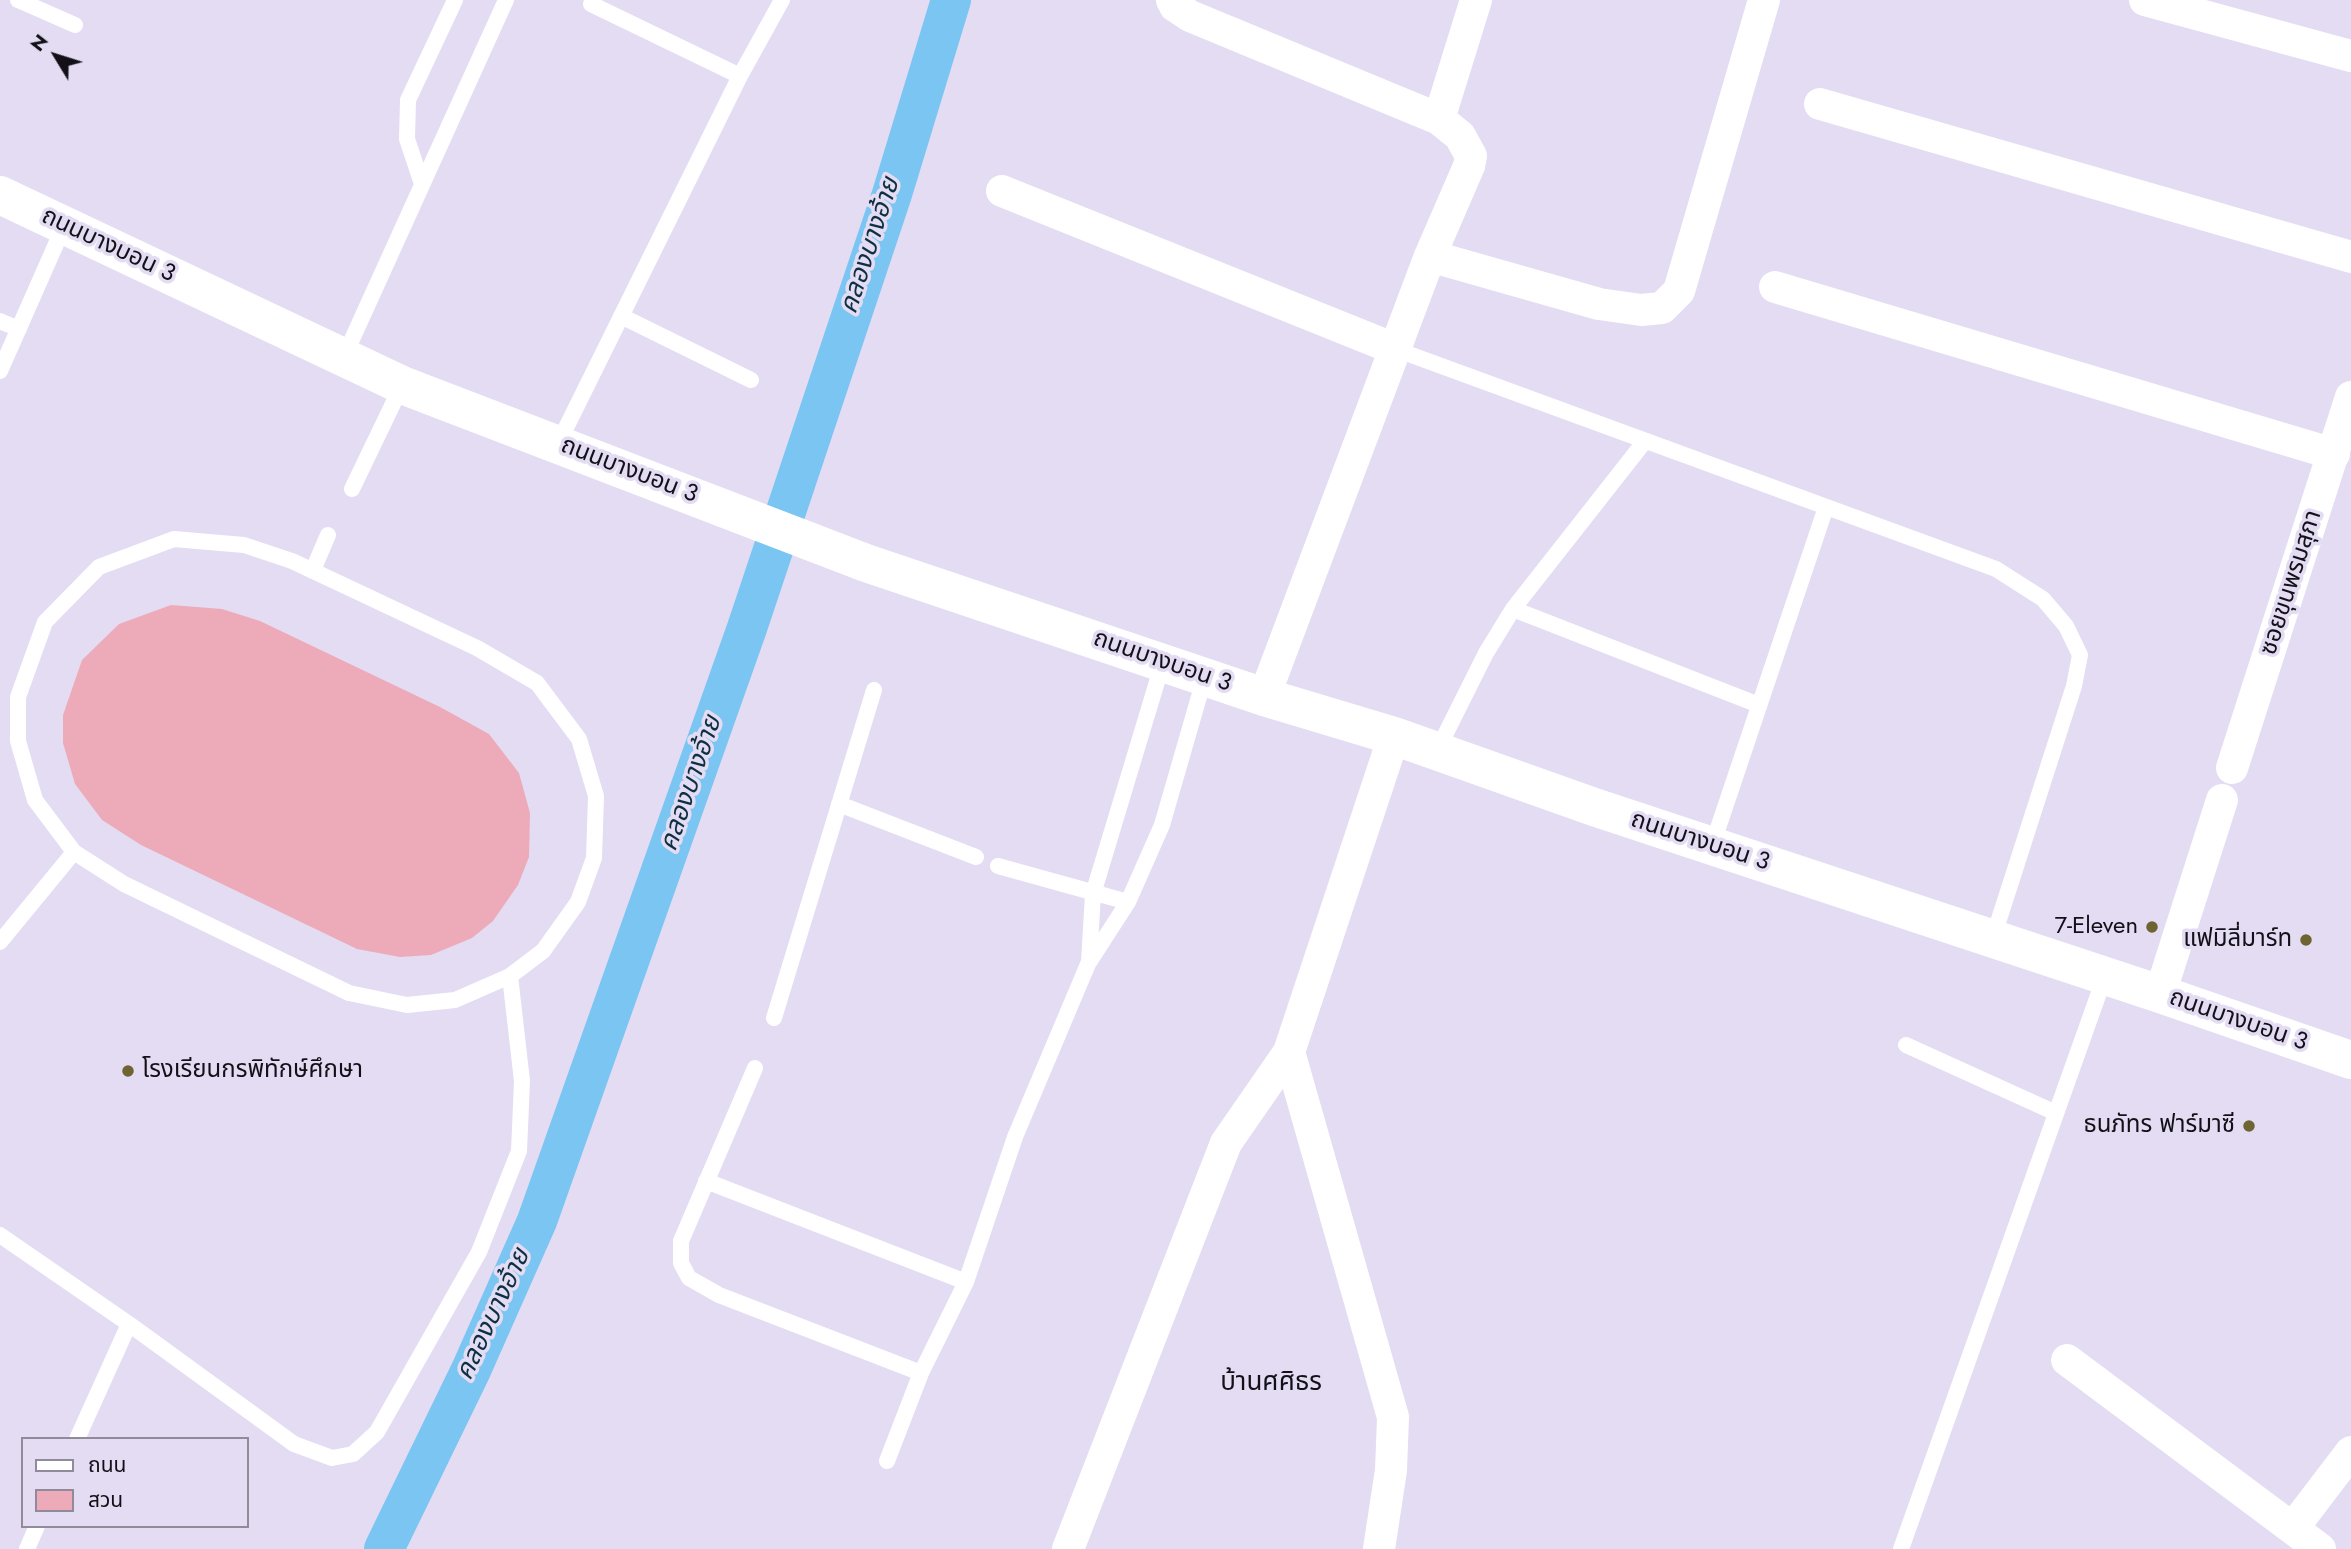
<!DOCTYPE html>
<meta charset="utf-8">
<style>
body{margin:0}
#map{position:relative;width:2351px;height:1549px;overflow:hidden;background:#e3dcf3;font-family:Jost,"Noto Sans Thai",sans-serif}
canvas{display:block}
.legend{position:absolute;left:21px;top:1437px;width:228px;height:91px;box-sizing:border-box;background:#e3dcf3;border:2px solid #908a9b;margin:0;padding:9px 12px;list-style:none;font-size:21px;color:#131018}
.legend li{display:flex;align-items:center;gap:14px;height:35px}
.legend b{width:35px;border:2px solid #908a9b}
.north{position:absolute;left:21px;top:21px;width:70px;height:70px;-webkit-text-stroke:5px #e3dcf3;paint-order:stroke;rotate:308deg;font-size:19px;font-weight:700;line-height:28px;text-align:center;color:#131018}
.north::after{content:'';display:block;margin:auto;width:24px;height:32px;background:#131018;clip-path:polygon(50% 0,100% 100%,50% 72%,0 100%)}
</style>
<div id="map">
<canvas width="2351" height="1549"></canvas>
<ul class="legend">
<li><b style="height:9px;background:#fff"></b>ถนน</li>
<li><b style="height:19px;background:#edabba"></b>สวน</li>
</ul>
<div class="north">N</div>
</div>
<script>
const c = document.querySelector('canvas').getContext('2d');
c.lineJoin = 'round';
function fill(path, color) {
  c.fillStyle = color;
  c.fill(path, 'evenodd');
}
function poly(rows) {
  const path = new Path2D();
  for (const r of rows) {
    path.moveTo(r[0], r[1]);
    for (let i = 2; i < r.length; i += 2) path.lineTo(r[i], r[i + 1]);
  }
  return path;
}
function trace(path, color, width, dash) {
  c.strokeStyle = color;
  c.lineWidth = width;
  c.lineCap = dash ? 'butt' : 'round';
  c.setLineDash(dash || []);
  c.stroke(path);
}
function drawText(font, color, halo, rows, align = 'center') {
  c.font = font + ' Jost,"Noto Sans Thai",sans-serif';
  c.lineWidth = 7;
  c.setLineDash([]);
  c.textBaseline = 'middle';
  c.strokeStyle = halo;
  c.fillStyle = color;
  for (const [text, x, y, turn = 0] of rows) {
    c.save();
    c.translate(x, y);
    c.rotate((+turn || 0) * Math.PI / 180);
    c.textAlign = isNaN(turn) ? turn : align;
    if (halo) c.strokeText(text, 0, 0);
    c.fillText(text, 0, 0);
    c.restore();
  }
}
fill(poly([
 [171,605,222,609,260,621,440,707,489,734,519,773,530,813,529,857,518,885,493,921,472,938,431,955,400,957,357,949,141,845,102,820,75,784,63,743,63,715,82,660,119,624]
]), '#edabba');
trace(poly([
 [384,1549,471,1370,537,1221,747,628,892,194,951,0]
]), '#7ac5f2', 40);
trace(poly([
 [18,0,75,25],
 [591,4,740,76],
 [422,184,407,139,408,100,455,0],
 [621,316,751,380],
 [0,321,19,329],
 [1395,349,1996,569,2043,599,2066,626,2080,655,2074,686,1993,938],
 [344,357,506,0],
 [0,371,64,226],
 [558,444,740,76,782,0],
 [352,489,402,385],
 [174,539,244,545,292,561,477,648,537,683,579,739,596,796,594,858,578,902,543,951,510,976,455,1000,407,1005,349,993,124,884,74,852,35,800,18,741,18,697,45,622,99,567,174,539],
 [313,570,328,535],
 [1513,609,1759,705],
 [1437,751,1486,653,1513,609,1645,441],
 [839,804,976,857],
 [1712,846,1826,507],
 [998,866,1128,902],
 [0,942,74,852],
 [1089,962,1093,894,1163,662],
 [774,1018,874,690],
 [1906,1045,2056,1113],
 [755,1068,681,1241,681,1263,689,1278,719,1295,921,1373],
 [706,1181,966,1282],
 [0,1235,129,1324,294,1444,332,1458,353,1454,377,1432,479,1252,519,1151,522,1081,510,976],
 [77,1439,129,1324],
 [887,1461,921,1373,966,1282,1015,1137,1088,964,1128,902,1162,825,1205,676],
 [27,1549,37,1526],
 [1901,1549,2105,976]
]), '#fff', 16);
trace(poly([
 [1172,0,1175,6,1190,16,1439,119,1460,136,1471,156,1469,166,1430,256,1264,697],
 [2145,0,2351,56],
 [1820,104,2351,257],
 [1439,119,1476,0],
 [1002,191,1395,349],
 [1430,256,1599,304,1641,310,1662,308,1679,291,1764,0],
 [1775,287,2334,454],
 [2232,768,2351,397],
 [2160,994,2222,800],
 [1289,1052,1393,1417,1391,1470,1379,1549],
 [2067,1360,2320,1549],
 [2293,1528,2351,1452],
 [1068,1549,1226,1143,1289,1052,1394,736]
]), '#fff', 32);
trace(poly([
 [0,195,402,385,866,563,1264,697,1394,736,1594,807,2160,994,2351,1060]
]), '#fff', 38);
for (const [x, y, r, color] of [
 [2152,927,7,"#6d6431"],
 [2306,940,7,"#6d6431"],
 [128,1071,7,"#6d6431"],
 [2249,1126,7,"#6d6431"]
]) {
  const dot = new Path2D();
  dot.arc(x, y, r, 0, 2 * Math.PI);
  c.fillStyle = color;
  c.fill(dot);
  trace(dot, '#e3dcf3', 2.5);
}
drawText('24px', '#131018', '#e3dcf3', [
 ["ถนนบางบอน 3",108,246,25],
 ["ถนนบางบอน 3",629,471,21],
 ["ซอยขุนพรมสุภา",2292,583,-72],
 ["ถนนบางบอน 3",1162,662,19],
 ["ถนนบางบอน 3",1700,842,18],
 ["ถนนบางบอน 3",2238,1021,19]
]);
drawText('24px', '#131018', '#e3dcf3', [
 ["7-Eleven",2138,927],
 ["แฟมิลี่มาร์ท",2292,940],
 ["โรงเรียนกรพิทักษ์ศึกษา",142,1071,"left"],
 ["ธนภัทร ฟาร์มาซี",2235,1126]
], 'right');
drawText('italic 26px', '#0d2f42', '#e3dcf3', [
 ["คลองบางอ้าย",871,246,-72],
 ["คลองบางอ้าย",692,784,-71],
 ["คลองบางอ้าย",494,1315,-65]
]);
drawText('26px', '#131018', '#e3dcf3', [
 ["บ้านศศิธร",1271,1384]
]);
</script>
